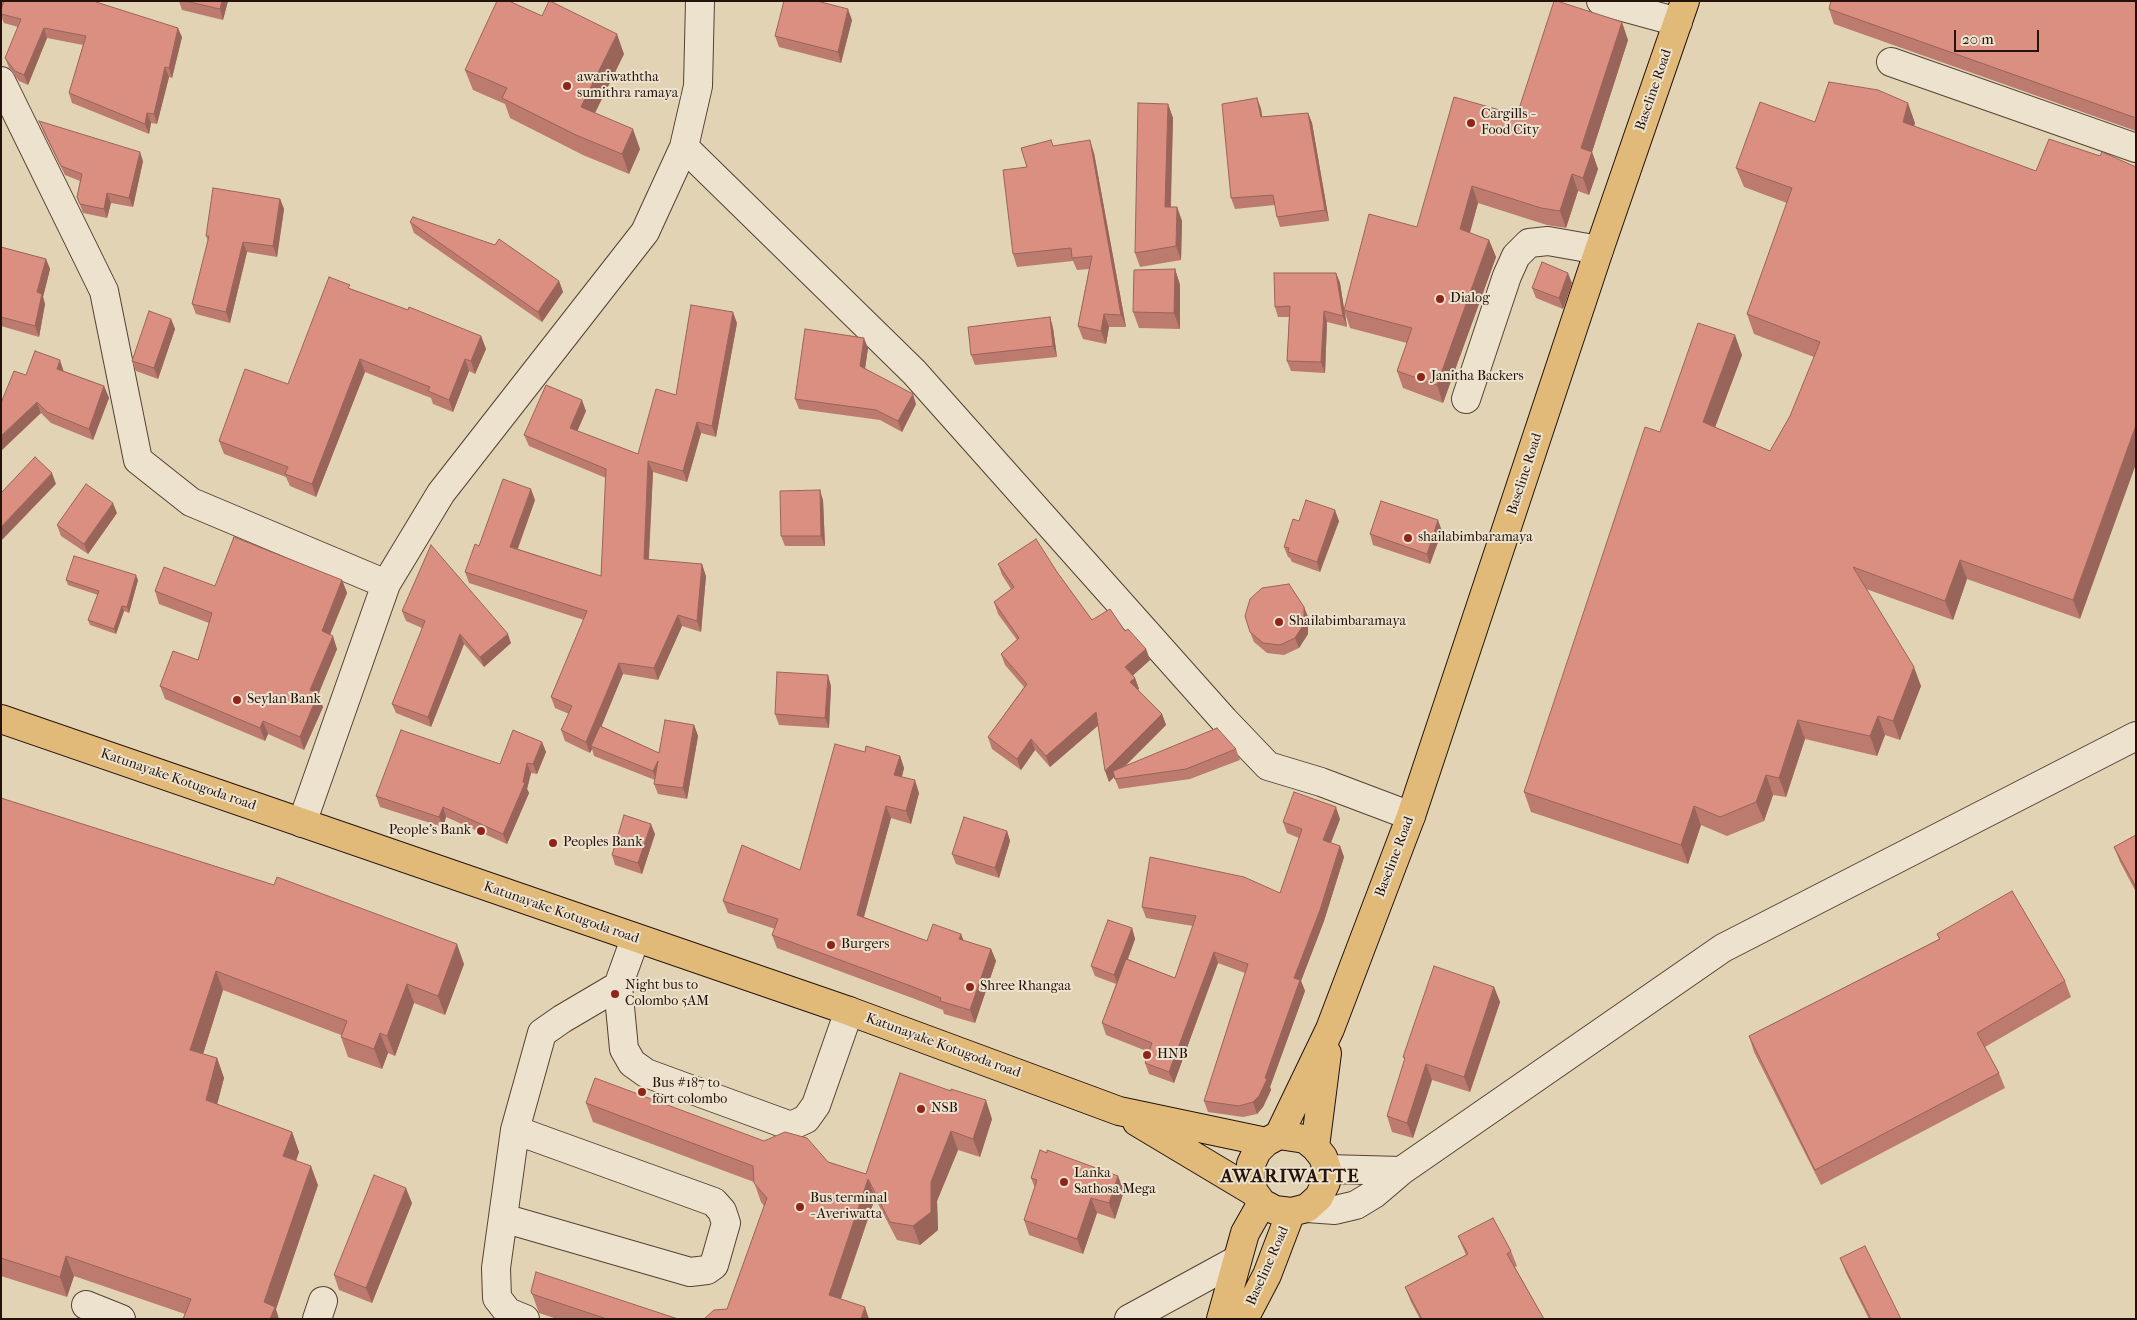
<!DOCTYPE html>
<style>
body{margin:0}
#map{position:relative;width:2137px;height:1320px;overflow:hidden;background:#e2d3b4;font-family:"IM FELL French Canon",serif}
canvas{display:block}
.frame{position:absolute;inset:0;border:2px solid #25120a;pointer-events:none}
.scale{position:absolute;left:1954px;top:30px;width:85px;height:22px;box-sizing:border-box;border:2px solid #25120a;border-top:0;padding-left:6px;font-size:15px;line-height:18px;white-space:nowrap;color:#25120a;-webkit-text-stroke:4px #ece2ce;paint-order:stroke}
</style>
<div id="map">
<canvas width="2137" height="1320"></canvas>
<div class="frame"></div>
<div class="scale">20 m</div>
</div>
<script>
const c = document.querySelector('canvas').getContext('2d');
c.lineJoin = 'round';
function poly(rows) {
  const path = new Path2D();
  for (const r of rows) {
    path.moveTo(r[0], r[1]);
    for (let i = 2; i < r.length; i += 2) path.lineTo(r[i], r[i + 1]);
  }
  return path;
}
function trace(path, color, width, dash) {
  c.strokeStyle = color;
  c.lineWidth = width;
  c.lineCap = dash ? 'butt' : 'round';
  c.setLineDash(dash || []);
  c.stroke(path);
}
function fill(path, color) {
  c.fillStyle = color;
  c.fill(path, 'evenodd');
}
function drawText(font, color, halo, rows, align = 'center') {
  c.font = font + ' "IM FELL French Canon",serif';
  c.lineWidth = 4;
  c.setLineDash([]);
  c.textBaseline = 'middle';
  c.strokeStyle = halo;
  c.fillStyle = color;
  for (const [text, x, y, turn = 0] of rows) {
    c.save();
    c.translate(x, y);
    c.rotate((+turn || 0) * Math.PI / 180);
    c.textAlign = isNaN(turn) ? turn : align;
    if (halo) c.strokeText(text, 0, 0);
    c.fillText(text, 0, 0);
    c.restore();
  }
}
const minor = poly([
 [1601,1,1678,22],
 [1891,62,2136,148],
 [1,81,104,291,138,460,191,502,386,584,441,493,645,232,684,147,698,86,700,1],
 [684,147,914,372,1224,720,1268,766,1321,782,1411,816],
 [1466,399,1507,276,1516,256,1529,243,1548,241,1599,250],
 [302,823,386,584],
 [635,939,618,986,624,1049,632,1063,646,1073,791,1126,806,1119,816,1105,849,1011],
 [1327,1169,1401,1171],
 [1307,1208,1335,1210,1356,1205,1374,1194,1401,1171,1723,948,2136,736],
 [503,1218,690,1272,707,1270,714,1265,726,1223,722,1211,714,1202,515,1130],
 [86,1305,121,1319],
 [317,1319,323,1301],
 [525,1319,508,1312,497,1298,496,1268,515,1130,542,1033,562,1019,618,986],
 [1129,1319,1237,1260]
]);
const major = poly([
 [1,719,849,1011,1119,1111,1266,1142],
 [1137,1122,1254,1192],
 [1279,1135,1330,1029,1411,816,1599,250,1685,1],
 [1279,1135,1305,1139,1315,1147,1323,1157,1327,1169,1326,1182,1319,1197,1307,1208,1291,1212,1275,1210,1262,1203,1254,1192,1250,1179,1251,1164,1257,1151,1266,1142,1279,1135],
 [1315,1147,1327,1053],
 [1221,1319,1245,1233,1262,1203],
 [1244,1319,1267,1275,1291,1212]
]);
trace(minor, '#544234', 30);
trace(major, '#25120a', 30);
trace(minor, '#ece2ce', 28);
trace(major, '#e1ba7a', 28);
fill(poly([
 [1,1,97,1,97,2,182,37,172,78,169,77,157,124,151,123,149,134,72,103,69,93,83,45,47,38,28,85,19,81,9,68,5,58,18,27,4,23,1,16,1,10,3,5,1,5],
 [179,1,228,1,223,20,182,10],
 [2136,1,2136,131,1834,24,1829,9],
 [852,20,841,63,779,47,775,36],
 [1628,40,1592,152,1598,169,1589,195,1578,191,1566,228,1547,225,1478,203,1470,233,1489,240,1496,257,1443,403,1403,388,1397,371,1407,343,1350,328,1345,313,1347,327,1327,322,1325,373,1291,371,1287,361,1289,317,1278,317,1275,307,1336,273,1340,283,1344,309,1517,115],
 [624,54,595,113,640,149,629,174,583,155,510,118,505,104,473,90,465,70],
 [1257,98,1261,109,1262,117,1308,113,1312,123,1329,221,1280,227,1277,217,1275,205,1235,209,1231,198],
 [1168,104,1173,118,1171,207,1177,207,1182,221,1181,260,1140,267,1135,253],
 [39,121,143,161,133,207,111,203,107,218,83,213,77,197,80,181,65,175,43,131],
 [1815,122,1915,123,1914,126,2080,619,1967,579,1953,620,1866,589,1921,686,1900,740,1885,735,1877,756,1805,739,1786,797,1773,795,1764,821,1727,836,1701,825,1688,864,1531,812,1524,792,1660,432,1742,355,1715,427,1770,451,1790,416,1814,357,1754,334,1747,314,1787,203,1744,187,1736,168],
 [1054,146,1094,153,1126,327,1109,327,1106,344,1083,339,1078,326,1089,269,1077,270,1073,261,1017,267,1013,254,1027,167],
 [280,199,284,209,277,257,247,252,230,323,196,314,192,304,208,241,206,236],
 [410,222,559,281,563,292,542,322,414,233],
 [1,247,46,259,50,269,43,297,45,304,39,337,1,326],
 [1175,269,1180,285,1180,329,1139,328,1133,312],
 [1572,283,1563,309,1536,298,1532,288],
 [351,289,408,310,481,336,486,349,475,374,469,371,453,412,433,404,431,398,365,372,316,497,290,486,286,477,224,454,219,441,288,384],
 [1050,317,1053,328,1057,357,975,365,971,355],
 [171,319,175,329,158,379,136,371,132,361],
 [737,323,716,437,701,433,687,482,653,472,649,560,706,576,701,632,682,626,658,680,623,674,601,726,659,753,694,725,698,736,687,799,658,794,654,784,655,780,594,756,592,749,590,753,565,741,561,730,569,714,555,708,551,697,584,620,469,583,465,572,479,546,535,500,518,549,601,576,606,478,529,446,524,435,586,411,577,431,638,454,676,395],
 [868,348,865,368,916,404,902,432,880,420,799,409,795,399],
 [64,371,104,386,109,398,93,440,51,423,41,413,26,375],
 [823,500,825,546,785,546,781,536],
 [117,513,88,554,61,536,57,525],
 [1299,521,1339,521,1320,572,1292,562,1290,558,1288,557,1284,547],
 [1442,531,1430,564,1373,545,1370,534],
 [998,564,1057,572,1092,620,1125,631,1146,649,1150,660,1133,675,1135,678,1139,689,1138,690,1162,714,1166,725,1125,766,1236,749,1240,760,1190,779,1119,789,1114,777,1109,782,1098,725,1050,767,1035,750,1021,770,992,749,988,737,1024,687,1005,665,1001,654,1017,640,998,614,994,602,1011,589,1002,575],
 [66,580,138,580,129,613,124,611,116,634,90,625,88,620,98,595,68,585],
 [342,580,347,593,330,635,337,649,318,695,323,707,304,750,268,734,265,741,165,699,160,686,198,660,209,623,159,604,155,591,215,586],
 [1304,607,1308,617,1308,634,1299,648,1284,655,1267,653,1254,642,1250,632],
 [402,611,511,643,484,667,464,644,431,727,396,713,392,704,422,628,406,621],
 [831,686,829,728,779,725,775,714],
 [542,742,546,752,537,774,531,773,527,789,529,793,507,844,446,817,443,827,380,807,376,796,500,764],
 [865,752,900,756,904,768,902,777,919,793,911,824,891,818,864,917,927,941,963,940,991,949,996,961,975,1023,944,1014,943,1010,915,999,777,948,772,935,775,929,728,913,723,901,800,870],
 [1,798,464,964,445,1015,414,1003,395,1056,388,1053,382,1069,348,1057,341,1037,341,1035,223,990,203,1054,217,1058,224,1078,217,1104,292,1132,299,1152,296,1161,318,1185,276,1309,185,1314,74,1276,67,1297,1,1276],
 [1340,819,1331,843,1340,846,1344,857,1324,921,1301,981,1305,991,1270,1087,1271,1090,1263,1107,1257,1114,1243,1117,1208,1112,1204,1101,1245,973,1218,963,1174,1083,1149,1074,1145,1063,1149,1052,1106,1035,1102,1023,1116,984,1095,976,1091,966,1132,928,1135,939,1128,959,1175,978,1193,926,1146,918,1142,907,1280,893,1299,838,1287,833,1283,822],
 [1007,831,1010,841,999,878,956,864,952,854],
 [655,834,642,874,615,865,612,855],
 [2136,835,2136,892,2120,862,2114,847],
 [1937,934,2065,981,2071,997,1985,1047,1999,1073,2005,1088,1821,1185,1754,1052,1749,1036,1939,939],
 [1494,987,1500,1002,1470,1092,1432,1080,1413,1138,1392,1132,1387,1116,1405,1060,1403,1057],
 [900,1073,992,1119,980,1157,958,1150,937,1201,938,1230,920,1245,897,1240,875,1198,841,1299,727,1309,764,1206,761,1202,754,1182,593,1122,586,1103,764,1141,866,1174],
 [1031,1178,1124,1191,1115,1219,1097,1213,1083,1254,1029,1235,1024,1220,1035,1188],
 [412,1203,372,1303,339,1290,334,1275],
 [1458,1236,1511,1251,1517,1266,1515,1267,1544,1319,1420,1319,1411,1302,1405,1287,1466,1255],
 [1840,1258,1901,1319,1869,1319,1846,1273],
 [531,1291,678,1319,557,1319,539,1313]
]), '#bc7b6e');
fill(poly([
 [222,1,228,1,223,20,220,9],
 [848,9,852,20,841,63,838,52],
 [1622,22,1628,40,1592,152,1598,169,1589,195,1583,178,1581,148],
 [44,28,47,38,28,85,24,75],
 [178,28,182,37,172,78,169,68],
 [617,34,624,54,588,127,581,107],
 [165,67,169,77,157,124,154,114],
 [1257,98,1261,109,1264,128,1261,117],
 [1908,103,1915,123,1910,141,1903,122],
 [1168,104,1173,118,1170,220,1165,207],
 [147,113,151,123,149,134,145,124],
 [1308,113,1312,123,1329,221,1325,210],
 [633,129,640,149,629,174,622,154],
 [1090,140,1094,153,1126,327,1121,315],
 [140,152,143,161,133,207,129,198],
 [1572,174,1578,191,1566,228,1560,211],
 [1472,186,1478,203,1466,246,1460,229],
 [107,193,111,203,107,218,104,209],
 [280,199,284,209,277,257,273,246],
 [1177,207,1182,221,1181,260,1176,246],
 [1489,240,1496,257,1443,403,1437,385],
 [243,242,247,252,230,323,226,312],
 [46,259,50,269,43,297,45,304,39,337,35,326,37,292],
 [1175,269,1180,285,1180,329,1174,313],
 [1336,273,1340,283,1347,327,1343,316],
 [1568,273,1572,283,1563,309,1559,298],
 [559,281,563,292,542,322,538,312],
 [1324,311,1327,322,1325,373,1321,362],
 [733,312,737,323,716,437,712,426],
 [1104,314,1109,327,1106,344,1101,331],
 [1050,317,1053,328,1057,357,1053,346],
 [171,319,175,329,158,379,154,368],
 [1735,335,1742,355,1710,441,1703,422],
 [481,336,486,349,475,374,471,361],
 [864,338,868,348,864,376,860,366],
 [360,359,365,372,316,497,312,484],
 [465,359,469,371,453,412,449,400],
 [60,360,64,372,57,369],
 [104,386,109,398,93,440,89,429],
 [913,394,916,404,902,432,898,421],
 [582,400,586,411,574,439,570,428],
 [37,402,41,413,1,451,1,436],
 [697,422,701,433,687,482,683,471],
 [2136,425,2136,464,2080,619,2073,600],
 [648,461,653,472,648,570,644,559],
 [52,473,56,484,1,541,1,527],
 [531,489,535,500,514,558,510,547],
 [820,490,823,500,825,546,821,536],
 [113,503,117,513,88,554,84,544],
 [1335,510,1339,521,1320,572,1317,562],
 [1438,520,1442,531,1430,564,1427,554],
 [1960,560,1967,579,1953,620,1945,601],
 [702,564,706,576,701,632,697,621],
 [136,575,138,580,129,613,127,607],
 [342,580,347,593,326,644,322,631],
 [122,606,124,611,116,634,114,629],
 [1304,607,1308,617,1308,634,1299,648,1295,638],
 [678,615,682,626,658,680,654,668],
 [460,634,464,644,431,727,428,717],
 [508,634,511,643,484,667,480,657],
 [333,636,337,649,318,695,323,707,304,750,300,737,310,690],
 [1146,649,1150,660,1130,678,1125,667],
 [619,663,623,674,593,747,591,746,592,749,590,753,586,742],
 [1914,667,1921,686,1900,740,1893,721],
 [828,675,831,686,829,728,825,718],
 [1135,678,1139,689,1134,693,1130,682],
 [1096,712,1100,724,1050,767,1046,756],
 [1162,714,1166,725,1109,782,1105,771],
 [1878,716,1885,735,1877,756,1870,736],
 [1798,720,1805,739,1786,797,1779,778],
 [263,721,268,734,265,741,260,728],
 [694,725,698,736,687,799,683,788],
 [1031,739,1035,750,1021,770,1017,759],
 [542,742,546,752,537,774,533,764],
 [900,756,904,768,899,787,894,775],
 [658,761,657,782,653,771],
 [527,763,531,773,527,789,529,793,507,844,503,834,523,782],
 [1766,775,1773,795,1764,821,1756,802],
 [915,780,919,793,911,824,906,811],
 [886,806,891,818,861,927,857,915],
 [1694,806,1701,825,1688,864,1681,845],
 [443,807,446,817,443,827,439,817],
 [1336,807,1340,819,1327,852,1323,840],
 [651,824,655,834,642,874,638,863],
 [1007,831,1010,841,999,878,995,868],
 [1340,846,1344,857,1324,921,1301,981,1305,991,1270,1087,1271,1090,1263,1107,1257,1114,1253,1102,1265,1078,1294,978],
 [1132,928,1135,939,1118,985,1114,975],
 [961,934,966,946,959,939],
 [457,944,464,964,445,1015,438,996],
 [991,949,996,961,975,1023,970,1010],
 [1214,952,1218,963,1174,1083,1169,1072],
 [216,971,223,990,198,1070,190,1050],
 [407,984,414,1003,395,1056,387,1036],
 [1494,987,1500,1002,1470,1092,1464,1077],
 [380,1033,388,1053,382,1069,374,1049],
 [217,1058,224,1078,213,1120,206,1100],
 [1426,1064,1432,1080,1413,1138,1407,1123],
 [986,1100,992,1119,980,1157,973,1139],
 [951,1131,958,1150,937,1201,938,1230,920,1245,913,1226],
 [292,1132,299,1152,290,1176,283,1156],
 [311,1166,318,1185,276,1309,279,1319,270,1319,264,1302],
 [1118,1176,1124,1191,1115,1219,1109,1203],
 [868,1179,875,1198,836,1313,829,1295],
 [406,1188,412,1203,372,1303,366,1288],
 [1091,1198,1097,1213,1083,1254,1077,1239],
 [66,1256,74,1276,67,1297,60,1277],
 [865,1307,869,1319,861,1319]
]), '#99645a');
const building = poly([
 [4,1,96,1,96,2,178,28,169,68,165,67,154,114,147,113,145,124,69,93,86,36,44,28,24,75,15,71,5,58,21,19,1,14,1,10,4,1],
 [185,1,222,1,220,9,185,1],
 [497,1,509,1,542,16,549,1,550,1,617,34,581,107,633,129,622,154,576,135,502,98,507,88,465,70,497,1],
 [784,1,817,1,848,9,838,52,775,36,784,1],
 [1554,1,1557,1,1622,22,1581,148,1592,152,1583,178,1572,174,1560,211,1541,208,1472,186,1460,229,1489,240,1437,385,1397,371,1412,328,1344,310,1369,214,1417,227,1454,97,1517,115,1554,1],
 [1831,1,2136,1,2136,118,1829,9,1831,1],
 [1829,82,1878,90,1908,103,1903,122,2036,171,2049,139,2100,156,2102,152,2136,167,2136,425,2073,600,1960,560,1945,601,1853,567,1914,667,1893,721,1878,716,1870,736,1798,720,1779,778,1766,775,1756,802,1720,817,1694,806,1681,845,1524,792,1645,427,1660,432,1698,323,1735,335,1703,422,1770,451,1790,416,1820,342,1747,314,1792,188,1736,168,1760,102,1815,122,1829,82],
 [1257,98,1261,117,1308,113,1325,210,1277,217,1273,195,1231,198,1222,104,1257,98],
 [1138,103,1168,104,1165,207,1177,207,1176,246,1135,253,1138,103],
 [39,121,140,152,129,198,107,193,104,209,80,204,77,197,82,174,61,166,39,121],
 [1051,140,1053,146,1090,140,1121,315,1104,314,1101,331,1078,326,1092,256,1072,258,1071,248,1013,254,1003,170,1027,167,1021,148,1051,140],
 [213,188,280,199,273,246,243,242,226,312,192,304,209,236,206,236,213,188],
 [413,217,495,245,499,239,559,281,538,312,410,222,413,217],
 [1,247,46,259,37,292,42,294,35,326,1,317,1,247],
 [1542,262,1568,273,1559,298,1532,288,1542,262],
 [1175,269,1174,313,1133,312,1134,270,1175,269],
 [1274,273,1336,273,1343,316,1324,311,1321,362,1287,361,1290,306,1275,307,1274,273],
 [329,277,350,285,348,288,408,310,409,307,481,336,471,361,465,359,449,400,428,391,430,387,360,359,312,484,285,474,288,467,219,441,245,369,288,384,329,277],
 [691,305,733,312,712,426,697,422,683,471,648,461,644,559,702,564,697,621,678,615,654,668,619,663,586,742,561,730,572,706,551,697,587,611,465,572,475,544,479,546,503,479,531,489,510,547,601,576,606,469,524,435,546,385,582,400,570,428,638,454,656,389,676,395,691,305],
 [149,311,171,319,154,368,132,361,149,311],
 [1050,317,1053,346,971,355,968,327,1050,317],
 [805,329,864,338,860,366,913,394,898,421,876,410,795,399,805,329],
 [35,351,60,360,57,369,104,386,89,429,47,412,37,402,1,436,1,403,14,371,26,375,35,351],
 [35,457,52,473,1,527,1,493,35,457],
 [86,484,113,503,84,544,57,525,86,484],
 [820,490,821,536,781,536,780,491,820,490],
 [1306,500,1335,510,1317,562,1288,552,1289,548,1284,547,1293,519,1299,521,1306,500],
 [1381,501,1438,520,1427,554,1370,534,1381,501],
 [234,537,342,580,322,631,333,636,310,690,318,694,300,737,263,721,260,728,160,686,173,651,198,660,212,613,155,591,164,567,215,586,234,537],
 [1036,539,1057,572,1092,620,1110,609,1125,631,1128,629,1146,649,1125,667,1135,678,1130,682,1162,714,1105,771,1096,712,1046,756,1031,739,1017,759,988,737,1027,684,1001,654,1019,638,994,602,1014,587,998,564,1036,539],
 [431,545,508,634,480,657,460,634,428,717,392,704,425,621,402,611,431,545],
 [74,556,136,575,127,607,122,606,114,629,88,620,99,591,66,580,74,556],
 [1289,584,1304,607,1304,624,1295,638,1280,645,1263,643,1250,632,1245,616,1250,599,1262,588,1289,584],
 [777,672,828,675,825,718,775,714,777,672],
 [665,720,694,725,683,788,654,784,658,761,653,771,591,746,600,726,659,753,665,720],
 [1217,728,1236,749,1186,769,1115,779,1113,771,1217,728],
 [401,730,500,764,513,730,542,742,533,764,527,763,523,782,525,783,503,834,443,807,439,817,376,796,401,730],
 [835,744,865,752,866,746,900,756,894,775,915,780,906,811,886,806,857,915,927,941,933,924,961,934,959,939,991,949,970,1010,940,1001,941,998,911,986,772,935,778,919,723,901,742,845,800,870,835,744],
 [1294,792,1336,807,1323,840,1340,846,1320,910,1294,978,1300,980,1265,1078,1267,1079,1259,1096,1253,1102,1239,1106,1204,1101,1248,964,1214,952,1169,1072,1145,1063,1152,1043,1102,1023,1126,959,1175,978,1196,916,1142,907,1150,857,1244,877,1280,893,1302,829,1283,822,1294,792],
 [1,798,274,885,277,877,457,944,438,996,407,984,387,1036,380,1033,374,1049,341,1037,347,1021,216,971,190,1050,217,1058,206,1100,292,1132,283,1156,311,1166,264,1302,275,1307,270,1319,183,1319,191,1299,66,1256,60,1277,1,1258,1,1028,2,1026,1,1026,1,798],
 [624,815,651,824,638,863,612,855,624,815],
 [964,817,1007,831,995,868,952,854,964,817],
 [2136,835,2136,887,2114,847,2136,835],
 [2012,891,2065,981,1977,1033,1999,1073,1815,1170,1749,1036,1940,939,1937,934,2012,891],
 [1108,920,1132,928,1114,975,1091,966,1108,920],
 [1434,966,1494,987,1464,1077,1426,1064,1407,1123,1387,1116,1405,1058,1403,1057,1434,966],
 [900,1073,951,1091,951,1089,986,1100,973,1139,951,1131,931,1182,931,1212,913,1226,890,1222,868,1179,829,1295,865,1307,861,1319,704,1319,714,1310,727,1309,767,1198,754,1183,753,1166,586,1103,595,1078,764,1141,785,1132,807,1138,828,1162,866,1174,900,1073],
 [1040,1150,1047,1153,1047,1150,1118,1176,1109,1203,1091,1198,1077,1239,1024,1220,1037,1180,1031,1178,1040,1150],
 [374,1175,406,1188,366,1288,334,1275,374,1175],
 [1493,1218,1511,1251,1507,1254,1544,1319,1422,1319,1405,1287,1468,1254,1458,1236,1493,1218],
 [1865,1246,1901,1319,1871,1319,1840,1258,1865,1246],
 [536,1272,678,1319,607,1319,532,1294,531,1291,536,1272]
]);
fill(building, '#db8f80');
trace(building, '#99645a', 1);
for (const [x, y, r, color] of [
 [567,86,5,"#8f2418"],
 [1471,123,5,"#8f2418"],
 [1440,299,5,"#8f2418"],
 [1421,377,5,"#8f2418"],
 [1408,538,5,"#8f2418"],
 [1279,622,5,"#8f2418"],
 [237,700,5,"#8f2418"],
 [481,831,5,"#8f2418"],
 [553,843,5,"#8f2418"],
 [831,945,5,"#8f2418"],
 [970,987,5,"#8f2418"],
 [615,994,5,"#8f2418"],
 [1147,1055,5,"#8f2418"],
 [642,1092,5,"#8f2418"],
 [921,1109,5,"#8f2418"],
 [1064,1182,5,"#8f2418"],
 [800,1207,5,"#8f2418"]
]) {
  const dot = new Path2D();
  dot.arc(x, y, r, 0, 2 * Math.PI);
  c.fillStyle = color;
  c.fill(dot);
  trace(dot, '#ece2ce', 2);
}
drawText('14px', '#25120a', '#ece2ce', [
 ["awariwaththa",577,78],
 ["sumithra ramaya",577,94],
 ["Cargills -",1481,115],
 ["Food City",1481,131],
 ["Dialog",1450,299],
 ["Janitha Backers",1431,377],
 ["shailabimbaramaya",1418,538],
 ["Shailabimbaramaya",1289,622],
 ["Seylan Bank",247,700],
 ["People's Bank",471,831,"right"],
 ["Peoples Bank",563,843],
 ["Burgers",841,945],
 ["Night bus to",625,986],
 ["Colombo 5AM",625,1002],
 ["Shree Rhangaa",980,987],
 ["HNB",1157,1055],
 ["Bus #187 to",652,1084],
 ["fort colombo",652,1100],
 ["NSB",931,1109],
 ["Lanka",1074,1174],
 ["Sathosa Mega",1074,1190],
 ["Bus terminal",810,1199],
 ["- Averiwatta",810,1215]
], 'left');
drawText('14px', '#25120a', '#ece2ce', [
 ["Baseline Road",1654,90,-71],
 ["Baseline Road",1525,474,-72],
 ["Katunayake Kotugoda road",178,780,19],
 ["Baseline Road",1395,857,-69],
 ["Katunayake Kotugoda road",561,913,19],
 ["Katunayake Kotugoda road",943,1046,20],
 ["Baseline Road",1268,1266,-66]
]);
c.letterSpacing = '1px';
drawText('bold 19px', '#25120a', '#ece2ce', [
 ["AWARIWATTE",1290,1177]
]);
c.letterSpacing = '0px';
</script>
